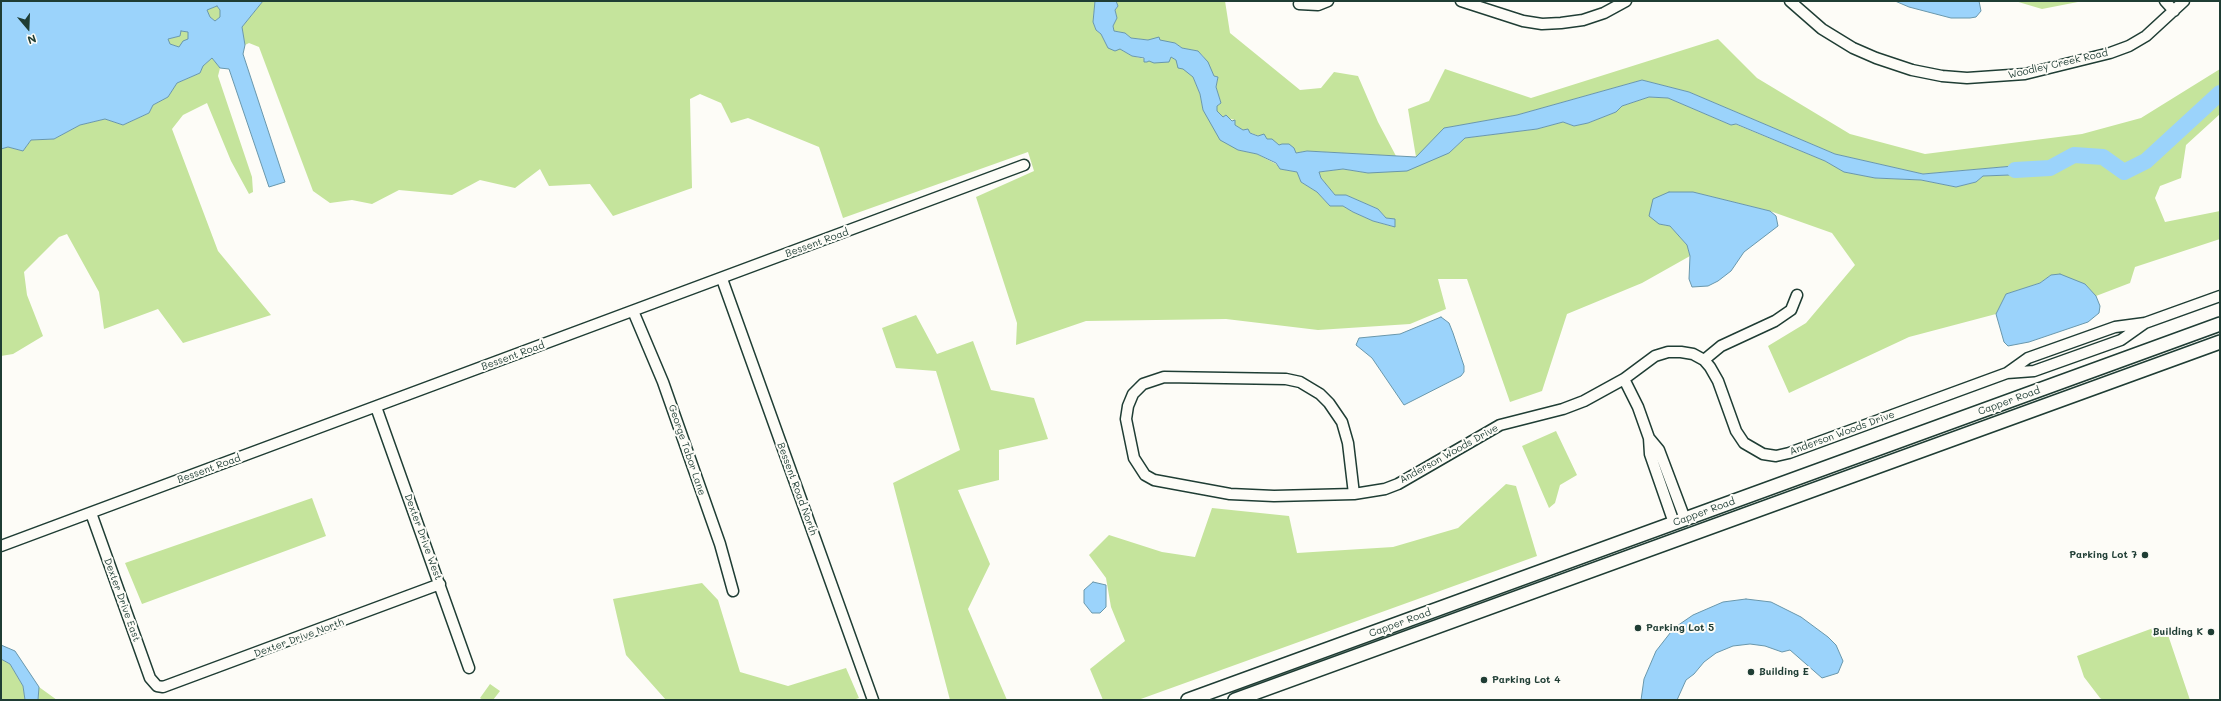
<!DOCTYPE html>
<style>
body{margin:0}
#map{position:relative;width:2221px;height:701px;overflow:hidden;background:#fdfcf7;font-family:Mali,sans-serif}
canvas{display:block}
.frame{position:absolute;inset:0;border:2px solid #1f3d34;pointer-events:none}
.north{position:absolute;left:8px;top:8px;width:40px;height:40px;-webkit-text-stroke:3px #fdfcf7;paint-order:stroke;rotate:161deg;font-size:11px;font-weight:700;line-height:16px;text-align:center;color:#1f3d34}
.north::after{content:'';display:block;margin:auto;width:14px;height:18px;background:#1f3d34;clip-path:polygon(50% 0,100% 100%,50% 72%,0 100%)}
</style>
<div id="map">
<canvas width="2221" height="701"></canvas>
<div class="frame"></div>
<div class="north">N</div>
</div>
<script>
const c = document.querySelector('canvas').getContext('2d');
c.lineJoin = 'round';
function fill(path, color) {
  c.fillStyle = color;
  c.fill(path, 'evenodd');
}
function poly(rows) {
  const path = new Path2D();
  for (const r of rows) {
    path.moveTo(r[0], r[1]);
    for (let i = 2; i < r.length; i += 2) path.lineTo(r[i], r[i + 1]);
  }
  return path;
}
function trace(path, color, width, dash) {
  c.strokeStyle = color;
  c.lineWidth = width;
  c.lineCap = dash ? 'butt' : 'round';
  c.setLineDash(dash || []);
  c.stroke(path);
}
function drawText(font, color, halo, rows, align = 'center') {
  c.font = font + ' Mali,sans-serif';
  c.lineWidth = 4;
  c.setLineDash([]);
  c.textBaseline = 'middle';
  c.strokeStyle = halo;
  c.fillStyle = color;
  for (const [text, x, y, turn = 0] of rows) {
    c.save();
    c.translate(x, y);
    c.rotate((+turn || 0) * Math.PI / 180);
    c.textAlign = isNaN(turn) ? turn : align;
    if (halo) c.strokeText(text, 0, 0);
    c.fillText(text, 0, 0);
    c.restore();
  }
}
fill(poly([
 [263,1,1095,1,1093,22,1096,30,1101,34,1108,48,1120,49,1132,56,1149,60,1169,62,1171,57,1176,60,1193,77,1200,94,1203,110,1238,150,1257,154,1276,164,1280,169,1297,172,1301,182,1317,192,1330,206,1343,206,1353,212,1373,221,1394,227,1378,209,1346,195,1335,195,1321,178,1319,172,1343,169,1368,173,1449,153,1465,138,1537,129,1563,122,1574,126,1588,123,1616,112,1622,106,1649,97,1668,98,1731,125,1735,124,1825,161,1845,172,1875,178,1921,180,1956,187,1976,182,1983,176,2037,174,2036,164,1923,174,1835,154,1689,92,1642,80,1517,115,1445,128,1416,157,1408,109,1429,101,1445,69,1531,98,1718,39,1757,78,1850,134,1925,154,2082,134,2141,118,2220,69,2220,114,2186,145,2181,178,2160,186,2155,198,2165,222,2220,211,2220,239,2135,267,2130,283,2096,296,2085,284,2051,275,2040,283,2006,294,1996,314,1909,337,1789,393,1768,346,1806,323,1855,265,1832,233,1770,211,1693,192,1669,192,1659,224,1670,226,1687,245,1690,256,1642,283,1567,314,1542,391,1510,402,1467,279,1438,279,1446,309,1410,324,1318,330,1226,319,1086,321,1016,345,1017,323,976,197,1034,171,1028,152,843,218,819,147,748,118,731,123,721,103,700,94,690,99,692,188,613,216,590,184,549,186,540,169,515,188,480,180,452,195,399,190,372,204,352,200,330,203,313,191,259,47,249,43,245,45,242,27],
 [1116,1,1225,1,1230,33,1300,90,1321,88,1334,72,1358,76,1378,122,1396,156,1307,151,1296,153,1267,139,1243,130,1235,125,1235,120,1223,117,1217,111,1217,106,1221,103,1216,87,1218,77,1214,76,1203,56,1198,51,1182,48,1175,43,1131,38,1125,33,1114,31,1113,26,1117,18,1115,10,1118,6],
 [2015,1,2083,1,2042,9],
 [217,6,220,10,220,17,215,21,210,17,207,10],
 [181,31,188,32,188,39,179,47,170,44,168,39,180,36],
 [212,58,220,68,218,76,252,177,253,192,249,194,231,161,207,103,183,115,172,129,218,251,271,315,183,343,158,309,104,329,99,292,67,234,59,237,24,272,27,295,43,336,13,354,1,356,1,149,8,147,23,151,31,140,54,139,80,125,105,119,123,125,149,113,153,105,168,97,177,83,200,73,203,66],
 [916,315,937,354,973,341,991,390,1034,398,1048,439,999,450,999,480,958,490,990,564,968,609,1007,700,950,700,893,483,960,450,936,371,896,368,882,328],
 [1556,431,1577,475,1560,485,1555,503,1549,508,1522,446],
 [1506,484,1516,486,1537,556,1138,700,1103,700,1090,669,1125,641,1111,607,1106,578,1089,555,1109,535,1162,552,1195,557,1212,508,1289,516,1297,553,1393,547,1458,528],
 [312,498,326,536,142,604,125,563],
 [702,583,718,600,740,672,788,686,846,668,859,698,853,700,666,700,626,655,613,599],
 [2156,627,2167,632,2190,700,2103,700,2100,698,2084,677,2077,656],
 [1,659,10,664,23,686,25,700,1,700],
 [490,684,500,691,493,700,483,700,480,698],
 [39,687,57,700,38,700]
]), '#c5e49c');
const water = poly([
 [1,1,263,1,242,27,245,45,243,54,285,182,269,187,229,69,220,68,212,58,203,66,200,73,177,83,168,97,153,105,149,113,123,125,105,119,80,125,54,139,31,140,23,151,8,147,1,149,1,1],
 [217,6,220,10,220,17,215,21,210,17,207,10,217,6],
 [181,31,188,32,188,39,183,41,179,47,170,44,168,39,180,36,181,31],
 [1095,1,1116,1,1118,6,1115,10,1117,18,1113,26,1114,31,1125,33,1131,38,1148,40,1159,37,1160,40,1175,43,1182,48,1198,51,1208,62,1214,76,1218,77,1216,87,1221,103,1217,106,1217,111,1223,117,1226,115,1232,121,1235,120,1235,125,1243,130,1248,129,1250,133,1258,136,1264,134,1267,139,1272,139,1279,145,1282,144,1289,144,1294,148,1296,153,1307,151,1416,157,1444,128,1517,115,1642,80,1689,92,1835,154,1923,174,2036,164,2037,174,1983,176,1976,182,1956,187,1921,180,1875,178,1844,172,1825,161,1736,124,1731,125,1668,98,1649,97,1622,106,1616,112,1588,123,1574,126,1563,122,1537,129,1465,138,1449,153,1407,171,1368,173,1343,169,1319,172,1321,178,1335,195,1346,195,1378,209,1386,218,1395,219,1395,227,1373,221,1353,212,1343,206,1330,206,1317,192,1301,182,1297,172,1280,169,1276,163,1257,154,1238,150,1220,140,1203,110,1200,94,1193,77,1183,69,1178,68,1176,60,1171,57,1169,62,1154,63,1149,61,1147,62,1144,62,1144,58,1132,56,1120,49,1115,51,1108,48,1101,34,1096,30,1093,22,1095,1],
 [1895,1,1979,1,1981,11,1976,17,1970,18,1951,18,1909,7,1895,1],
 [1669,192,1693,192,1770,211,1776,216,1778,226,1744,252,1731,271,1718,281,1708,286,1692,287,1689,279,1690,256,1687,245,1670,226,1659,224,1649,216,1653,199,1669,192],
 [2060,274,2085,284,2096,296,2100,306,2099,313,2088,322,2029,342,2008,346,2004,342,1996,314,2006,294,2040,283,2051,275,2060,274],
 [1441,317,1449,323,1453,333,1464,366,1464,372,1461,376,1404,405,1372,358,1356,345,1359,338,1400,334,1441,317],
 [1093,582,1106,585,1106,607,1100,613,1092,613,1084,603,1084,590,1093,582],
 [1746,599,1771,602,1801,617,1828,637,1836,645,1843,661,1838,673,1822,678,1790,650,1782,652,1765,646,1750,644,1733,646,1716,653,1704,662,1694,674,1686,680,1677,700,1641,700,1644,679,1656,651,1674,628,1693,615,1723,602,1746,599],
 [1,645,15,651,39,687,38,700,25,700,23,686,10,664,1,659,1,645]
]);
fill(water, '#9bd3fb');
trace(water, '#6997ab', 1);
trace(poly([
 [2015,170,2050,168,2074,155,2103,157,2124,172,2146,161,2220,93]
]), '#9bd3fb', 16);
const street = poly([
 [1461,1,1523,21,1542,24,1561,23,1583,20,1604,13,1626,1],
 [1790,1,1822,29,1853,48,1876,58,1912,70,1942,76,1967,78,2025,74,2110,53,2129,46,2146,36,2184,1],
 [2165,1,2174,11],
 [1299,4,1318,5,1328,1],
 [722,279,873,700],
 [633,311,663,382,720,544,733,591],
 [1704,360,1721,346,1775,321,1791,310,1797,295],
 [2007,373,2034,371,2121,340,2145,323],
 [1624,379,1638,407,1649,438,1650,454,1674,523],
 [376,407,469,668],
 [1649,438,1659,450,1685,519],
 [1354,494,1348,443,1342,422,1329,403,1320,394,1300,382,1286,379,1164,377,1143,384,1133,394,1128,406,1126,419,1134,458,1145,475,1154,480,1230,494,1274,496,1354,494,1385,489,1398,484,1500,425,1563,409,1584,401,1624,379,1655,356,1668,352,1681,352,1693,354,1704,360,1710,367,1718,381,1736,431,1744,443,1763,454,1776,456,1789,453,2007,373,2028,358,2115,327,2145,323,2220,296],
 [91,513,150,678,157,686,163,687,440,584],
 [1,546,1024,165]
]);
const secondary = poly([
 [1188,700,2220,324],
 [1235,700,2220,342]
]);
trace(street, '#1f3d34', 13);
trace(secondary, '#1f3d34', 16);
trace(street, '#fdfcf7', 10);
trace(secondary, '#fdfcf7', 13);
for (const [x, y, r, color] of [
 [2145,555,4,"#1f3d34"],
 [1638,628,4,"#1f3d34"],
 [2211,632,4,"#1f3d34"],
 [1751,672,4,"#1f3d34"],
 [1484,680,4,"#1f3d34"]
]) {
  const dot = new Path2D();
  dot.arc(x, y, r, 0, 2 * Math.PI);
  c.fillStyle = color;
  c.fill(dot);
  trace(dot, '#fdfcf7', 1.5);
}
drawText('10px', '#1f3d34', '#fdfcf7', [
 ["Woodley Creek Road",2058,64,-13],
 ["Bessent Road",817,243,-20],
 ["Bessent Road",513,356,-20],
 ["Capper Road",2009,401,-20],
 ["Anderson Woods Drive",1842,433,-20],
 ["George Tabor Lane",687,450,71],
 ["Anderson Woods Drive",1449,454,-29],
 ["Bessent Road",209,469,-20],
 ["Bessent Road North",797,489,70],
 ["Capper Road",1704,512,-20],
 ["Dexter Drive West",423,537,70],
 ["Dexter Drive East",122,600,70],
 ["Capper Road",1400,623,-20],
 ["Dexter Drive North",299,638,-20]
]);
drawText('bold 10px', '#1f3d34', '#fdfcf7', [
 ["Parking Lot 7",2137,555,"right"],
 ["Parking Lot 5",1646,628],
 ["Building K",2203,632,"right"],
 ["Building E",1759,672],
 ["Parking Lot 4",1492,680]
], 'left');
</script>
